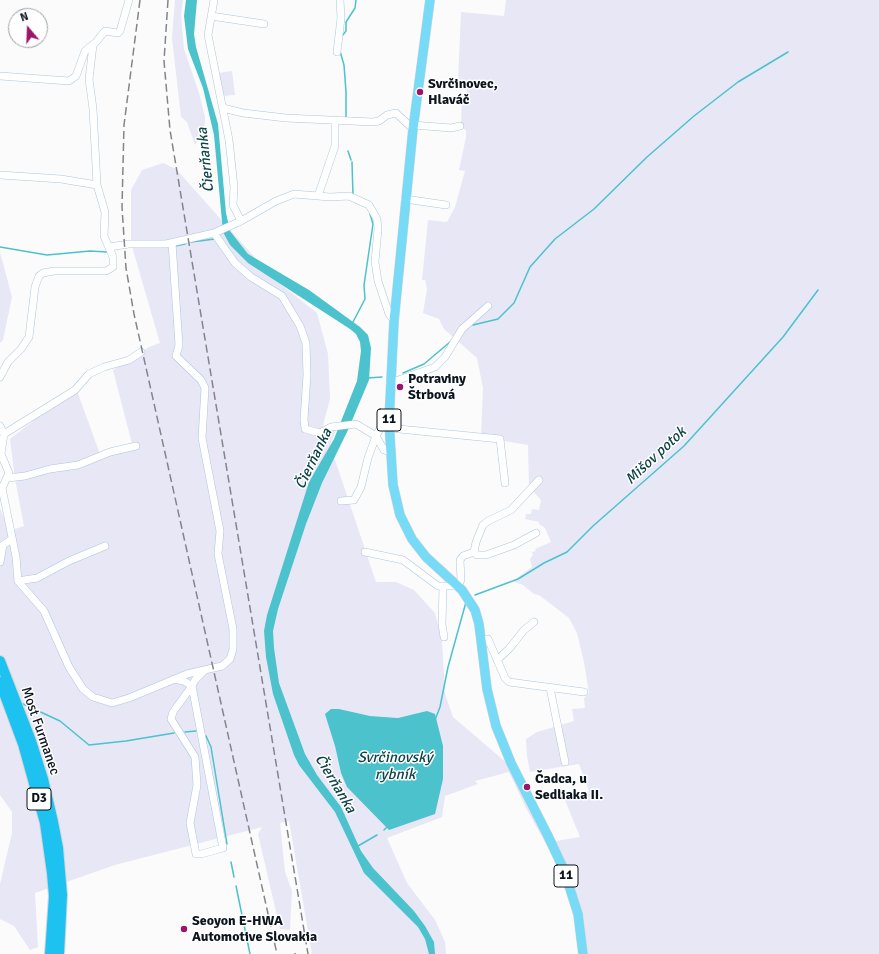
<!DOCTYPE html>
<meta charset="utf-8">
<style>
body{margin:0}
#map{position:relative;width:879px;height:954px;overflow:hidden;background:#fbfbfb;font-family:Signika,sans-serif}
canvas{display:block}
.north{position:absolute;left:8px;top:8px;width:40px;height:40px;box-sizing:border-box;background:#fff;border:1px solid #9ea1a5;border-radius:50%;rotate:341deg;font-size:11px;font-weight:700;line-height:16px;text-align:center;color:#0c151d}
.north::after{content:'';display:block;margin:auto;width:14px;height:18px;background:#9a1669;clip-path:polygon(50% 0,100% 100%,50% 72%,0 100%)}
</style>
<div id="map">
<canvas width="879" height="954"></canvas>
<div class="north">N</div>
</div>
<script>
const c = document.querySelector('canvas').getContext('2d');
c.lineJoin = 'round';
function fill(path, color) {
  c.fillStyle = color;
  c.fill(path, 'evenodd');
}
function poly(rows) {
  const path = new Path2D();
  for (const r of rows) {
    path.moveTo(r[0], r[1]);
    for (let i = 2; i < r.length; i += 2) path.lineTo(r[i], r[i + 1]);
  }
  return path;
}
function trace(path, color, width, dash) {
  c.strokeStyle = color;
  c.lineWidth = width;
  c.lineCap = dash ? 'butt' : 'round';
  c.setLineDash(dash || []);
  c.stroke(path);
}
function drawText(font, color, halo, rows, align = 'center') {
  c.font = font + ' Signika,sans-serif';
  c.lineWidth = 3;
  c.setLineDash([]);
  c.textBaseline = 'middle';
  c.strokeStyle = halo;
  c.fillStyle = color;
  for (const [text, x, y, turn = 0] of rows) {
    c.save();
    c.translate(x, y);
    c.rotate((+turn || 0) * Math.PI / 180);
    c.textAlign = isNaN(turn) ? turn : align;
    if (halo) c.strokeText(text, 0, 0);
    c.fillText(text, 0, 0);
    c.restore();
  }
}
fill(poly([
 [175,0,183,0,181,15,184,49,199,93,205,117,205,123,200,138,195,145,187,122,181,117,172,38],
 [506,0,879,0,879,954,579,954,575,914,557,864,526,808,509,772,475,781,478,784,445,796,442,817,387,838,407,883,435,920,445,942,446,954,312,954,289,821,280,823,285,872,292,891,290,930,280,929,258,834,262,827,115,865,35,893,38,947,30,950,14,926,0,919,0,884,12,833,12,812,0,795,0,508,9,531,24,526,15,479,10,439,47,410,77,391,100,454,132,444,113,370,149,347,160,343,131,243,131,190,142,170,163,163,176,169,274,279,317,313,328,354,330,399,323,425,326,431,337,428,330,445,376,582,396,582,414,590,435,613,442,641,445,694,453,717,508,764,556,841,580,837,565,800,589,791,579,764,530,772,527,756,526,739,537,732,574,721,572,709,585,708,584,698,589,693,584,662,577,633,569,618,539,595,534,594,523,585,513,581,532,567,530,559,533,555,532,552,536,551,535,549,551,542,545,528,539,524,539,522,525,519,526,514,531,514,532,509,539,510,541,500,529,487,528,445,481,437,483,388,477,358,444,329,439,319,423,313,427,289,425,280,422,280,428,220,447,222,455,207,465,171,459,170,466,137,466,131,461,125,462,96,467,96,467,82,458,81,461,12,504,16],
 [339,709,370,716,398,718,341,773,335,746],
 [232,71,235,95,222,96,219,73],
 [0,252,12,297,3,340,0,343]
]), '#e7e7f6');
fill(poly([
 [186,0,197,0,194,34,196,47,218,124,226,213,230,231,248,254,309,290,360,327,368,335,371,348,369,380,348,430,322,483,306,524,278,609,273,631,274,648,279,683,305,754,317,775,341,807,361,851,373,868,414,911,425,926,434,942,435,954,429,954,425,939,418,927,364,873,335,812,299,765,294,755,273,694,266,657,264,631,267,615,309,482,334,439,357,381,361,351,360,342,356,334,350,329,248,263,230,245,223,232,214,135,203,88,188,49,184,16],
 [331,709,339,709,370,716,398,718,427,711,435,714,443,746,443,779,435,814,389,830,347,787,341,773,335,746,325,714]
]), '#4bc2cc');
trace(poly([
 [342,36,346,31,346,22,355,8,356,0],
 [340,51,344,65,346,92,346,118],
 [348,151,351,160],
 [352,162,353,196],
 [191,242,215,239],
 [175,246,185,244],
 [0,247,47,255,90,251,107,252],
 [353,322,365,299,364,285,373,224,370,214],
 [473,325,498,319,514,303,530,267,555,239,594,209,647,157,694,116,738,82,788,52],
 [403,373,424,364,450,342],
 [368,378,382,377],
 [475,595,518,579,544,563,567,552,593,526,684,446,783,337,818,290],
 [21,703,60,721,89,745,126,741,174,733],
 [435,720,440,707,448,667,466,602],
 [185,732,196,731],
 [206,736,211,747,227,844],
 [384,830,387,827],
 [358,846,377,835],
 [231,862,234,877],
 [236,886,250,954]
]), '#4bc2cc', 1.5);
const minor = poly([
 [214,0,208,35,229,140,234,187,233,205,241,221],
 [211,16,264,24],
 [337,52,341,18,340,0],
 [0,76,69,81,76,76,85,51,96,42,105,31,118,33,120,31,129,0],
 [223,108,243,113,286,118,373,122,379,121,387,115,396,113,413,129],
 [413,125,451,128,460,126],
 [0,175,61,179,97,185],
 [318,196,335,146,335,120],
 [405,199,446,205],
 [214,233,235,263,251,277,282,296,300,326,306,343,307,375,304,419,305,429,320,433,331,427,356,424,376,436,384,450,390,452],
 [109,247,129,244,166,244,214,233,241,221,276,201,294,194,330,197,349,196,369,205,377,219,378,229,375,262,378,281,389,314,394,321],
 [141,352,129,360,104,367,89,374,75,390,4,434,1,454,9,473,2,488,16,557,18,581,44,611,69,667,83,689,93,697,112,703,129,698,187,674,222,666,230,659,233,649,233,629,218,554,220,531,202,438,205,388,201,380,176,356,179,345,172,243],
 [0,377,8,362,21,349,29,337,35,287,39,276,43,273,54,271,106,271,113,267,113,257,104,236,105,212,97,185,93,109,89,79,93,45],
 [390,383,435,367,445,357,462,329,488,306],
 [0,426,4,434],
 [389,428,500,439,505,483],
 [8,478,25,476,50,469,78,465,110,452,136,446],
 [341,501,354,500,361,487,368,458,376,436,383,423,389,421],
 [365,552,403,560,438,586,458,586,461,580,460,560,463,556,474,552,476,542,483,525,488,521,511,510,539,480],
 [474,552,477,555,486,555,514,545,536,533],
 [0,562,3,545,12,539],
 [18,581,37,578,69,561,105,546],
 [443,587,442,624,444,637],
 [481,639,488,639,505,678,509,682,584,692],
 [497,660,509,649,524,630,534,622],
 [174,679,184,681,192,686,223,848,201,854,196,854,190,823,197,785,195,757,171,719,173,712,192,686,195,680,204,671],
 [550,688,565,762]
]);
const major = poly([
 [430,0,413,129,394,321,389,421,393,485,400,515,412,539,426,557,462,590,475,610,479,624,487,689,496,726,511,763,548,836,564,870,578,914,583,954]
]);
const highway = poly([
 [0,661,31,741,43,779,53,822,58,848,62,895,59,954],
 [0,682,23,744,45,823,52,873,54,896,50,954]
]);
trace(minor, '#abc6dd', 8);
trace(major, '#d3d5d6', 10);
trace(highway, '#d3d5d6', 12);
trace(minor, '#fff', 7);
trace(major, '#77daf6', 9);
trace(highway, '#1dc2f0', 10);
trace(poly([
 [140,0,124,125,122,207,126,268,134,314,277,954],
 [168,0,164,61,170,130,308,954],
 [295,953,295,954]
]), '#82868a', 1.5, [8, 4]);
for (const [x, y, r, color] of [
 [420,92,4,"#9a1669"],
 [400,387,4,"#9a1669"],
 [527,787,4,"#9a1669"],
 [184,929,4,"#9a1669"]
]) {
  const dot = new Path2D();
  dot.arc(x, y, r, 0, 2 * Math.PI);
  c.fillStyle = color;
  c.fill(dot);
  trace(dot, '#fff', 1.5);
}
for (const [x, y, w] of [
 [389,420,24],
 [39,799,24],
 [566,876,24]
]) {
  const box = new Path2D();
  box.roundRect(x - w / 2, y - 11, w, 22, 3);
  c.fillStyle = '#fff';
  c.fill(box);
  trace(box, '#0c151d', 1);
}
drawText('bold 13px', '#0c151d', null, [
 ["11",389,420],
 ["D3",39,799],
 ["11",566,876]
]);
drawText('bold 14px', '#0c151d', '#fff', [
 ["Svrčinovec,",428,84],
 ["Hlaváč",428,100],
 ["Potraviny",408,379],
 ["Štrbová",408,395],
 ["Čadca, u",535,779],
 ["Sedliaka II.",535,795],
 ["Seoyon E-HWA",192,921],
 ["Automotive Slovakia",192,937]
], 'left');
drawText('14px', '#0c151d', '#fff', [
 ["Most Furmanec",40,731,71]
]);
drawText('italic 15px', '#0e4448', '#fff', [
 ["Čierňanka",206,160,-96],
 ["Mišov potok",656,456,-43],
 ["Čierňanka",314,459,-64],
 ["Svrčinovský",395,758],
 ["rybník",395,775],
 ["Čierňanka",335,784,59]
]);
</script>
